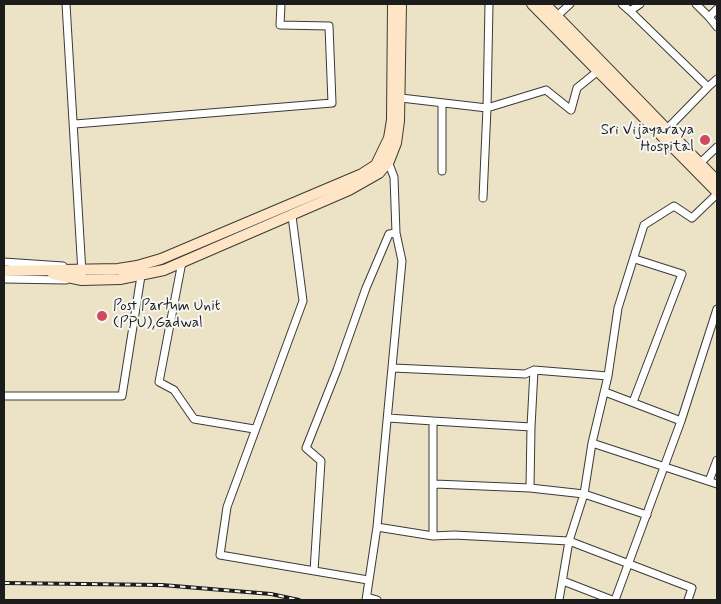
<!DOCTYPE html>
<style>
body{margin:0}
#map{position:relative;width:721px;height:604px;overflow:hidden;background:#ece3c6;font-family:Mynerve,sans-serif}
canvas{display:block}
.frame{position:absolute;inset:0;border:5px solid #1c1c1c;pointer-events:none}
</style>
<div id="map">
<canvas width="721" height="604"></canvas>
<div class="frame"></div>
</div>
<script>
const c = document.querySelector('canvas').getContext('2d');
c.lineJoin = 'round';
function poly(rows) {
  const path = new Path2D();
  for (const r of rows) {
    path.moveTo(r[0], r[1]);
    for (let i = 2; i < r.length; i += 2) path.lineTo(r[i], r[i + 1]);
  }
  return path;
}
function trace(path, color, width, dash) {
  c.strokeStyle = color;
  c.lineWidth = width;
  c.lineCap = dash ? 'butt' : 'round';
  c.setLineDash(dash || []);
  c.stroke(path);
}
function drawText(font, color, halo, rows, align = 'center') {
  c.font = font + ' Mynerve,sans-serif';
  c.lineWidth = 4;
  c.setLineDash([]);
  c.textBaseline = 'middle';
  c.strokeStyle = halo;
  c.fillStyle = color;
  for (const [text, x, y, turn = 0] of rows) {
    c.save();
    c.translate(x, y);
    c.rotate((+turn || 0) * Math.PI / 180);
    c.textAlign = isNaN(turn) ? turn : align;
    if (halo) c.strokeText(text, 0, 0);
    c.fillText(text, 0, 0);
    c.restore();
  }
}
const street = poly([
 [66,4,82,273],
 [622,4,630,11,640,4],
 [696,4,709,17,717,9],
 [630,11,708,87,667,129],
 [557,16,570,4],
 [709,17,717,27],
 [708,87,717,79],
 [401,98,487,108,489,4],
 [442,103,442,171],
 [75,124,332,103,329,26,280,25,281,4],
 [698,165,717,147],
 [483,198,487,108,546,90,571,110,577,88,598,71],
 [292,216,303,301,227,507,220,555,368,580],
 [4,262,63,266],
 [182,262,159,382,174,390,194,419,254,429],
 [4,279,66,280],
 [393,368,525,374,534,370,608,376,592,443,584,494,647,515],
 [608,376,618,308,644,225,674,206,692,218,717,194],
 [605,392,681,421],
 [4,396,122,396,141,276],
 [633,402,682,274,635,259],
 [388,418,433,421,433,536],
 [433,421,531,427,534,370],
 [592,443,717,484],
 [709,481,717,460],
 [435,484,530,488,584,494,569,541,692,588,688,600],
 [530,488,531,427],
 [377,527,433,536,454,535,569,541,559,600],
 [314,571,321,461,306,448,337,370,366,288,389,234,396,233],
 [563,581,612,600],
 [367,597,377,600],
 [366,600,377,527,402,261,396,233,394,177,387,159],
 [615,600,681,421,717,309]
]);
const secondary = poly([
 [532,4,717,192],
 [545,4,717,181],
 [4,271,118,269,137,266,161,259,362,174,376,165,389,138,392,120,393,4],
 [53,274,82,280,120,279,164,270,349,190,379,173,389,161,396,143,399,121,401,4]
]);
trace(street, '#3b3a36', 9);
trace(secondary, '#3b3a36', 12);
trace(street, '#fff', 7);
trace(secondary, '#fde5c5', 10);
const rail = poly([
 [4,583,162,585,271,594,299,600]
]);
trace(rail, '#1c1c1c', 4);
trace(rail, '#f6f6f2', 2, [5.5]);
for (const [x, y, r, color] of [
 [705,140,6,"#d1495b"],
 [102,316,6,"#d1495b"]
]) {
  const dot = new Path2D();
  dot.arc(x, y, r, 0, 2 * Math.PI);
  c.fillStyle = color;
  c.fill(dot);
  trace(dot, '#f6f6f2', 2);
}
drawText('15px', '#1c1c1c', '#f6f6f2', [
 ["Sri Vijayaraya",694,131],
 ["Hospital",694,148],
 ["Post Partum Unit",113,307,"left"],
 ["(PPU),Gadwal",113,324,"left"]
], 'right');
</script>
